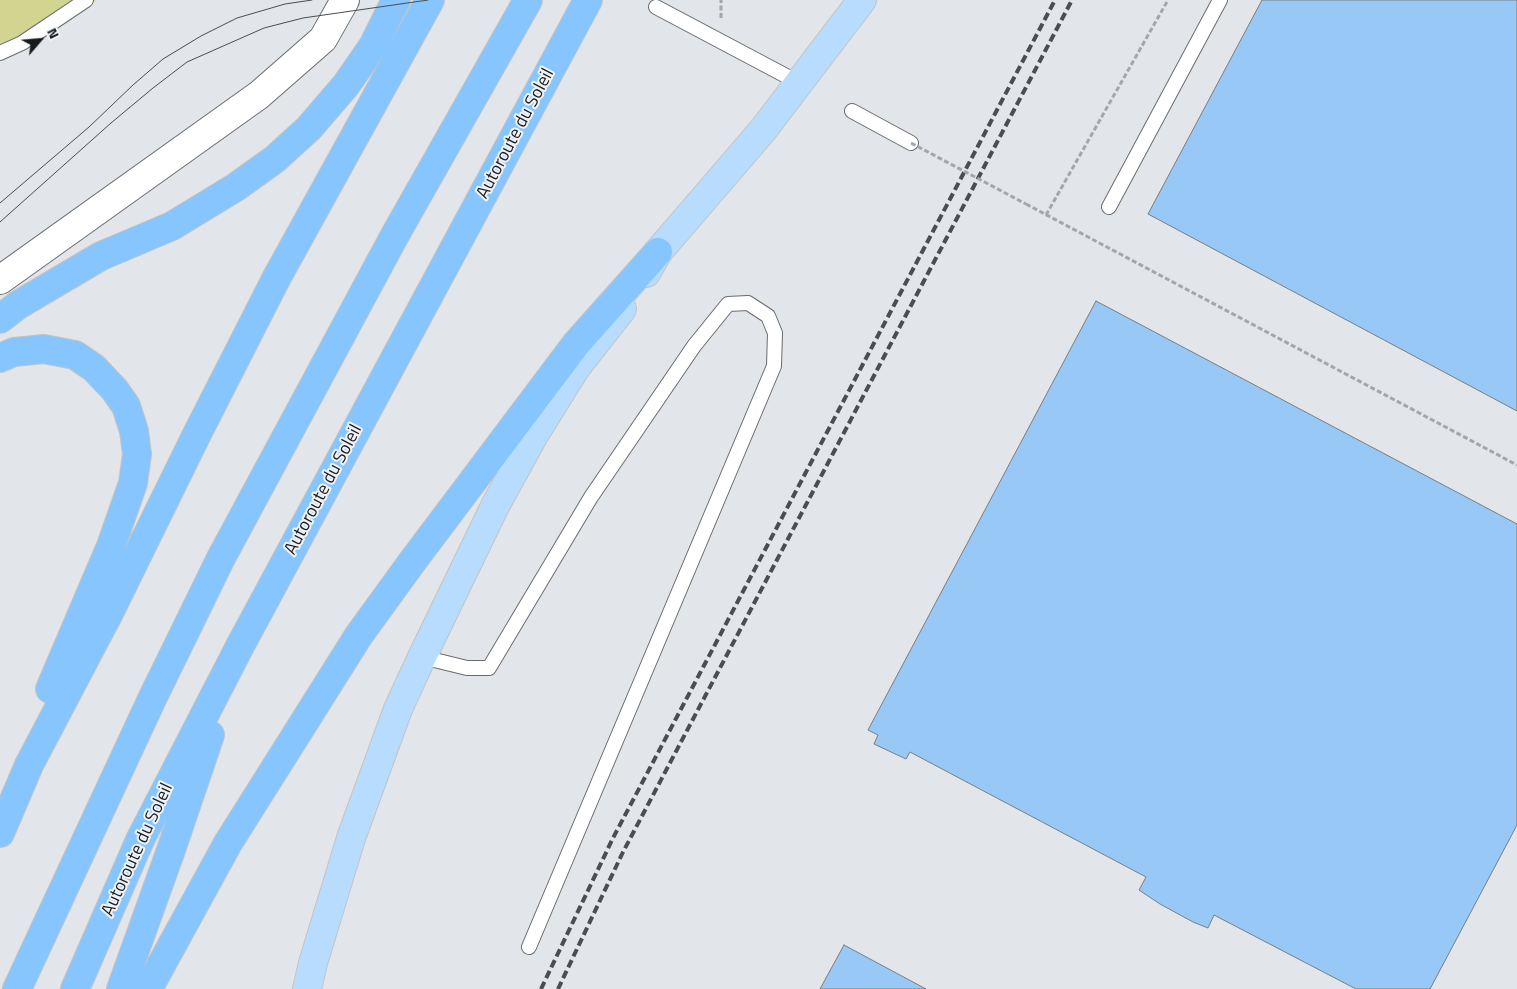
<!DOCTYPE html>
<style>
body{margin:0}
#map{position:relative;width:1517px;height:989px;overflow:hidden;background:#e2e6ea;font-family:"Titillium Web",sans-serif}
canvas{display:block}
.north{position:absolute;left:15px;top:15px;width:50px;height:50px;-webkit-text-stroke:4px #eff3f7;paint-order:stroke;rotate:63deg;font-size:14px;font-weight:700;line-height:20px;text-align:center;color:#1a1b1d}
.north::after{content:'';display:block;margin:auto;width:18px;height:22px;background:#1a1b1d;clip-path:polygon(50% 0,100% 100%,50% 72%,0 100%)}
</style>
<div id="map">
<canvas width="1517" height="989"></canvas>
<div class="north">N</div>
</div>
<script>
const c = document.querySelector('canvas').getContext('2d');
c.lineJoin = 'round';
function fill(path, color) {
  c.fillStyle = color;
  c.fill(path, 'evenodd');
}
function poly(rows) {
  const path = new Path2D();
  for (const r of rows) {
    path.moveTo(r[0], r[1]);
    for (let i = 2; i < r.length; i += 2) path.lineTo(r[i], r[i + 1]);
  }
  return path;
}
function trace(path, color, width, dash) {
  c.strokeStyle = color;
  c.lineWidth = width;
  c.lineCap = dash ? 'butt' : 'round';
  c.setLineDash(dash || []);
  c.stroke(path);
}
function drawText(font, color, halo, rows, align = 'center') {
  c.font = font + ' "Titillium Web",sans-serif';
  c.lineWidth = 4;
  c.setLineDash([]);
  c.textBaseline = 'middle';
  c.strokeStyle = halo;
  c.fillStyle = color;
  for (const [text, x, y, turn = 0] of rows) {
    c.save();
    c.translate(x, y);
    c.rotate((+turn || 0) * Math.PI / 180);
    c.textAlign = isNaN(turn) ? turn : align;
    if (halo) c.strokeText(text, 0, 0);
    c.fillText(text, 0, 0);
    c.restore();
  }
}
fill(poly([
 [0,0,96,0,91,4,0,47]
]), '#d2d58f');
const building = poly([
 [1262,0,1517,0,1517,411,1148,214,1262,0],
 [1096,301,1517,524,1517,825,1430,989,1356,989,1214,915,1208,928,1193,922,1160,904,1139,890,1146,877,910,752,906,759,874,744,878,735,868,730,1096,301],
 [844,945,926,989,820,989,844,945]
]);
fill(building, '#97c8f6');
trace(building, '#7a7e81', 1);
const lane = poly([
 [656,7,790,78],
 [0,53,22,43,86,0],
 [852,111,911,143],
 [1109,207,1220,0],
 [422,657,467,668,489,668,591,497,694,346,728,304,748,303,768,316,775,333,774,366,529,947]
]);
const street = poly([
 [0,280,259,95,323,39,345,0]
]);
const primary = poly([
 [646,273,658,252,763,130,862,0],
 [307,989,313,963,351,838,398,709,422,657,495,506,534,435,575,369,622,309]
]);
const highway = poly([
 [0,319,18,305,101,256,172,226,236,187,275,159,309,128,346,85,373,46,396,0],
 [0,358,14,352,44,349,75,355,94,368,114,389,126,406,134,431,137,454,133,483,111,546,50,689],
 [0,833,29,765,110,611,197,434,277,277,430,0],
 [17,989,152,699,221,558,395,235,528,0],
 [75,989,140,840,240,646,588,0],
 [121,989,171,850,210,735],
 [148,989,228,843,359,635,412,562,576,344,658,252]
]);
trace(lane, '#696c6f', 16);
trace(street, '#696c6f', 30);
trace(primary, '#c3c4c4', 30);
trace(highway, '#c3c4c4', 30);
trace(poly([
 [721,18,721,0],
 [1026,204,1517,465],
 [1046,215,1168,0]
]), '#a3a7aa', 3, [5, 2.5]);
trace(lane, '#fff', 14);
trace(street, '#fff', 28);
trace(primary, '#b7dcfe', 28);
trace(highway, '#87c5fe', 28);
trace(poly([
 [0,203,89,127,133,85,163,59,201,36,237,18,285,4,312,0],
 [0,222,111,123,153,88,187,62,264,28,303,18,428,0]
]), '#4b4d50', 1);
trace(poly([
 [541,989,613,838,1055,0],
 [558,989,623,852,1072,0]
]), '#4b4d50', 4, [8, 4]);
trace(poly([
 [911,143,1026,204]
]), '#a3a7aa', 3, [5, 2.5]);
drawText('18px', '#1a1b1d', '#eff3f7', [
 ["Autoroute du Soleil",516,134,-62],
 ["Autoroute du Soleil",324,490,-62],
 ["Autoroute du Soleil",138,850,-65]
]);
</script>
